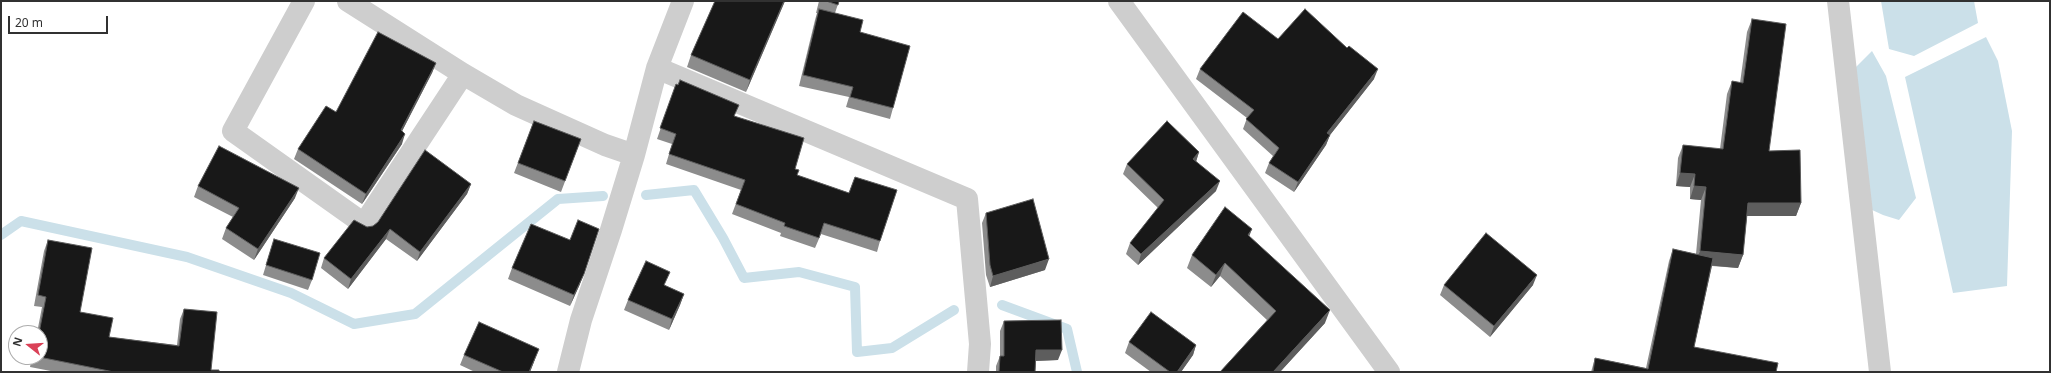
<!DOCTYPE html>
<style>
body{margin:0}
#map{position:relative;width:2051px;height:373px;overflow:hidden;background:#fff;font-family:"Noto Sans",sans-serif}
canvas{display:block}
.frame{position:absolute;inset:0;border:2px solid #313131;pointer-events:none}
.north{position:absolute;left:8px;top:325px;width:40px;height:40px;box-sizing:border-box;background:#fff;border:1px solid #adadad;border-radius:50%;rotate:287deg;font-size:11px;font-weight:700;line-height:16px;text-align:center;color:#313131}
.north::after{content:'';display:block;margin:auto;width:14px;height:18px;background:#da4157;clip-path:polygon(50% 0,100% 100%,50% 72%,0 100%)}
.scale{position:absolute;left:8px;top:16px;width:100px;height:18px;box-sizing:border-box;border:2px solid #313131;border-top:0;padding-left:5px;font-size:12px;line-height:14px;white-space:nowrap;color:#313131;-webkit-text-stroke:3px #fff;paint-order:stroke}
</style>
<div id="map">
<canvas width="2051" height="373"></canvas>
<div class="frame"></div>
<div class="north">N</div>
<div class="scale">20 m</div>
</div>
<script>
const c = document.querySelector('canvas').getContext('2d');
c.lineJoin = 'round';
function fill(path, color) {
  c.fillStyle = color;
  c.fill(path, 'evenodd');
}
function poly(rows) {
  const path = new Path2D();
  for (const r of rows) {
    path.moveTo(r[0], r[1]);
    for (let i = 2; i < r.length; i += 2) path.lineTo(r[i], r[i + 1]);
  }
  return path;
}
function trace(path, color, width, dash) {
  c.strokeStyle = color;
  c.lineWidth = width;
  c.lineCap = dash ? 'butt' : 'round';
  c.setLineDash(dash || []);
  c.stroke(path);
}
fill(poly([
 [1881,1,1974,1,1978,23,1914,56,1889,49],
 [1986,37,1998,61,2012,131,2007,286,1953,293,1905,77],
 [1872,51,1886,76,1916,198,1899,220,1883,215,1870,209,1854,69]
]), '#cbe0e9');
trace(poly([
 [646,195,694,190,723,238,744,278,799,272,855,287,857,352,892,348,954,310],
 [1,235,21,221,187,257,291,293,354,324,415,314,558,199,603,196],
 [1002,305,1067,329,1077,372]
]), '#cbe0e9', 10);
trace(poly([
 [304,1,233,131,364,224,463,74],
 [348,1,463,74,516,105,605,145,634,155],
 [1119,1,1389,372],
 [1838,1,1880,372],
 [657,68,967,199,980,344,978,372],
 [568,372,581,320,611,230,634,155,657,68,683,1]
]), '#cecece', 22);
fill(poly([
 [715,1,785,1,746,92,687,67,691,55],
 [819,1,839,1,835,13,860,32,893,108,890,119,846,107,849,97,799,86,815,20,817,13,816,13],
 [1752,19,1769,151,1801,203,1796,216,1747,216,1743,255,1738,268,1712,266,1694,347,1776,372,1591,372,1595,358,1646,368,1669,261,1673,249,1696,254,1701,200,1690,199,1690,187,1676,186,1678,158,1683,145,1720,149,1727,94,1732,81,1740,83,1747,32],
 [1278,39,1374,79,1330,135,1326,145,1294,192,1265,173,1269,163,1273,156,1243,129,1247,118,1196,79,1200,69],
 [436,63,432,73,402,131,402,144,362,204,294,159,298,149,336,112],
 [676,84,735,116,795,169,797,175,849,193,855,177,880,241,877,252,821,234,815,248,780,236,781,233,732,214,741,190,666,164,672,144,657,139],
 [534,121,581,139,561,192,514,173],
 [1199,152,1196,161,1216,191,1138,265,1126,254,1130,243,1158,208,1123,174,1127,164],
 [471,184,467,194,417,261,386,239,348,289,321,268,324,258,367,227,373,226],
 [198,186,295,198,254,260,222,239,226,228,233,217,194,197],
 [986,213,1045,270,990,287,986,275,982,223],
 [1249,236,1325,323,1280,372,1220,372,1267,320,1220,276,1211,287,1187,268,1192,255],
 [274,239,312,280,308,290,263,275],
 [48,240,80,312,109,337,177,345,180,319,184,309,211,370,219,372,56,372,30,367,32,357,40,357,40,333,37,333,42,307,34,306,44,251],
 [570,240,580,284,570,306,508,279,512,268],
 [664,285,684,294,680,305,669,330,624,310,628,300],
 [1444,285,1533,285,1490,337,1440,295],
 [1004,321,1058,360,1036,361,1035,372,996,372,996,366,1000,356,1000,331],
 [1129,342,1196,345,1193,355,1181,372,1151,372,1125,353],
 [464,355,535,359,530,372,475,372,460,365]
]), '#8c8c8c');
fill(poly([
 [784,1,785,1,746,92,750,80],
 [436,63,432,73,397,141,401,130],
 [1378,69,1374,79,1330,135,1326,145,1294,192,1298,182,1327,133],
 [405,134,402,144,362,204,366,194],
 [1199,152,1196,162,1193,159],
 [1680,173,1695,174,1690,187,1676,186],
 [1220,181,1216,191,1138,265,1141,254],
 [471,184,467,194,417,261,420,252],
 [1694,186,1706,187,1701,200,1690,199],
 [299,188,295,198,254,260,258,249],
 [1748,203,1801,203,1796,216,1743,216],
 [390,229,386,239,348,289,351,279],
 [1252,229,1247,242,1248,235],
 [1700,251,1743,255,1738,268,1695,264],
 [1049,259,1045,270,990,287,993,276],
 [1225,263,1220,276,1211,287,1216,275],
 [584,274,580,284,570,306,574,295],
 [1537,275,1533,285,1490,337,1494,326],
 [684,294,680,305,669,330,672,319],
 [1330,310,1325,323,1280,372,1273,372],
 [1196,345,1193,355,1181,372,1177,372],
 [539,349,530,372,529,372],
 [1036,350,1062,350,1058,360,1033,361]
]), '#5d5d5d');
const building = poly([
 [715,1,784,1,750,80,691,55,715,1],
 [826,1,839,1,838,5,826,1],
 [819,9,863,20,860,32,910,46,893,108,850,97,853,87,803,75,819,9],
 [1305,9,1347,48,1349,46,1378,69,1327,133,1330,135,1298,182,1269,163,1279,148,1246,119,1254,110,1200,69,1243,12,1278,39,1305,9],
 [1752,19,1786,24,1769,151,1800,150,1801,203,1748,203,1743,255,1700,251,1706,187,1694,186,1695,174,1680,173,1683,145,1723,149,1732,81,1743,83,1752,19],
 [378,32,436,63,401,130,405,134,366,194,298,149,326,106,336,112,378,32],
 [680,80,739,105,734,116,804,138,795,169,799,170,797,175,849,193,855,177,897,190,880,241,824,223,819,238,784,226,785,223,736,204,745,180,669,154,676,134,660,128,676,84,678,85,680,80],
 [534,121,581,139,565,181,518,163,534,121],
 [1167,121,1199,152,1193,159,1220,181,1141,254,1130,243,1164,200,1127,164,1167,121],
 [219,146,299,188,258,249,226,228,239,208,198,186,219,146],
 [425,150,471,184,420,252,390,229,351,279,324,258,354,220,367,227,373,226,378,222,425,150],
 [1033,199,1049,259,993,276,990,265,986,213,1033,199],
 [1225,207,1252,229,1248,235,1330,310,1273,372,1220,372,1276,311,1225,263,1216,275,1192,255,1225,207],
 [578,220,599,229,584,274,574,295,512,268,531,224,570,240,578,220],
 [1486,233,1537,275,1494,326,1444,285,1486,233],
 [274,239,320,253,312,280,266,265,274,239],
 [48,240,92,248,80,312,113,318,109,337,179,346,184,309,217,312,211,370,219,370,219,372,114,372,39,357,40,357,40,333,39,333,46,297,38,295,48,240],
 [1673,249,1713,258,1694,347,1778,363,1776,372,1593,372,1595,358,1648,369,1673,249],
 [646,261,670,272,664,285,684,294,672,319,628,300,646,261],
 [1151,312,1196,345,1177,372,1170,372,1129,342,1151,312],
 [1061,320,1062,350,1036,350,1035,372,999,372,1000,356,1004,356,1004,321,1061,320],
 [479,322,539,349,529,372,503,372,464,355,479,322]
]);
fill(building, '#181818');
trace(building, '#5d5d5d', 1);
</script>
